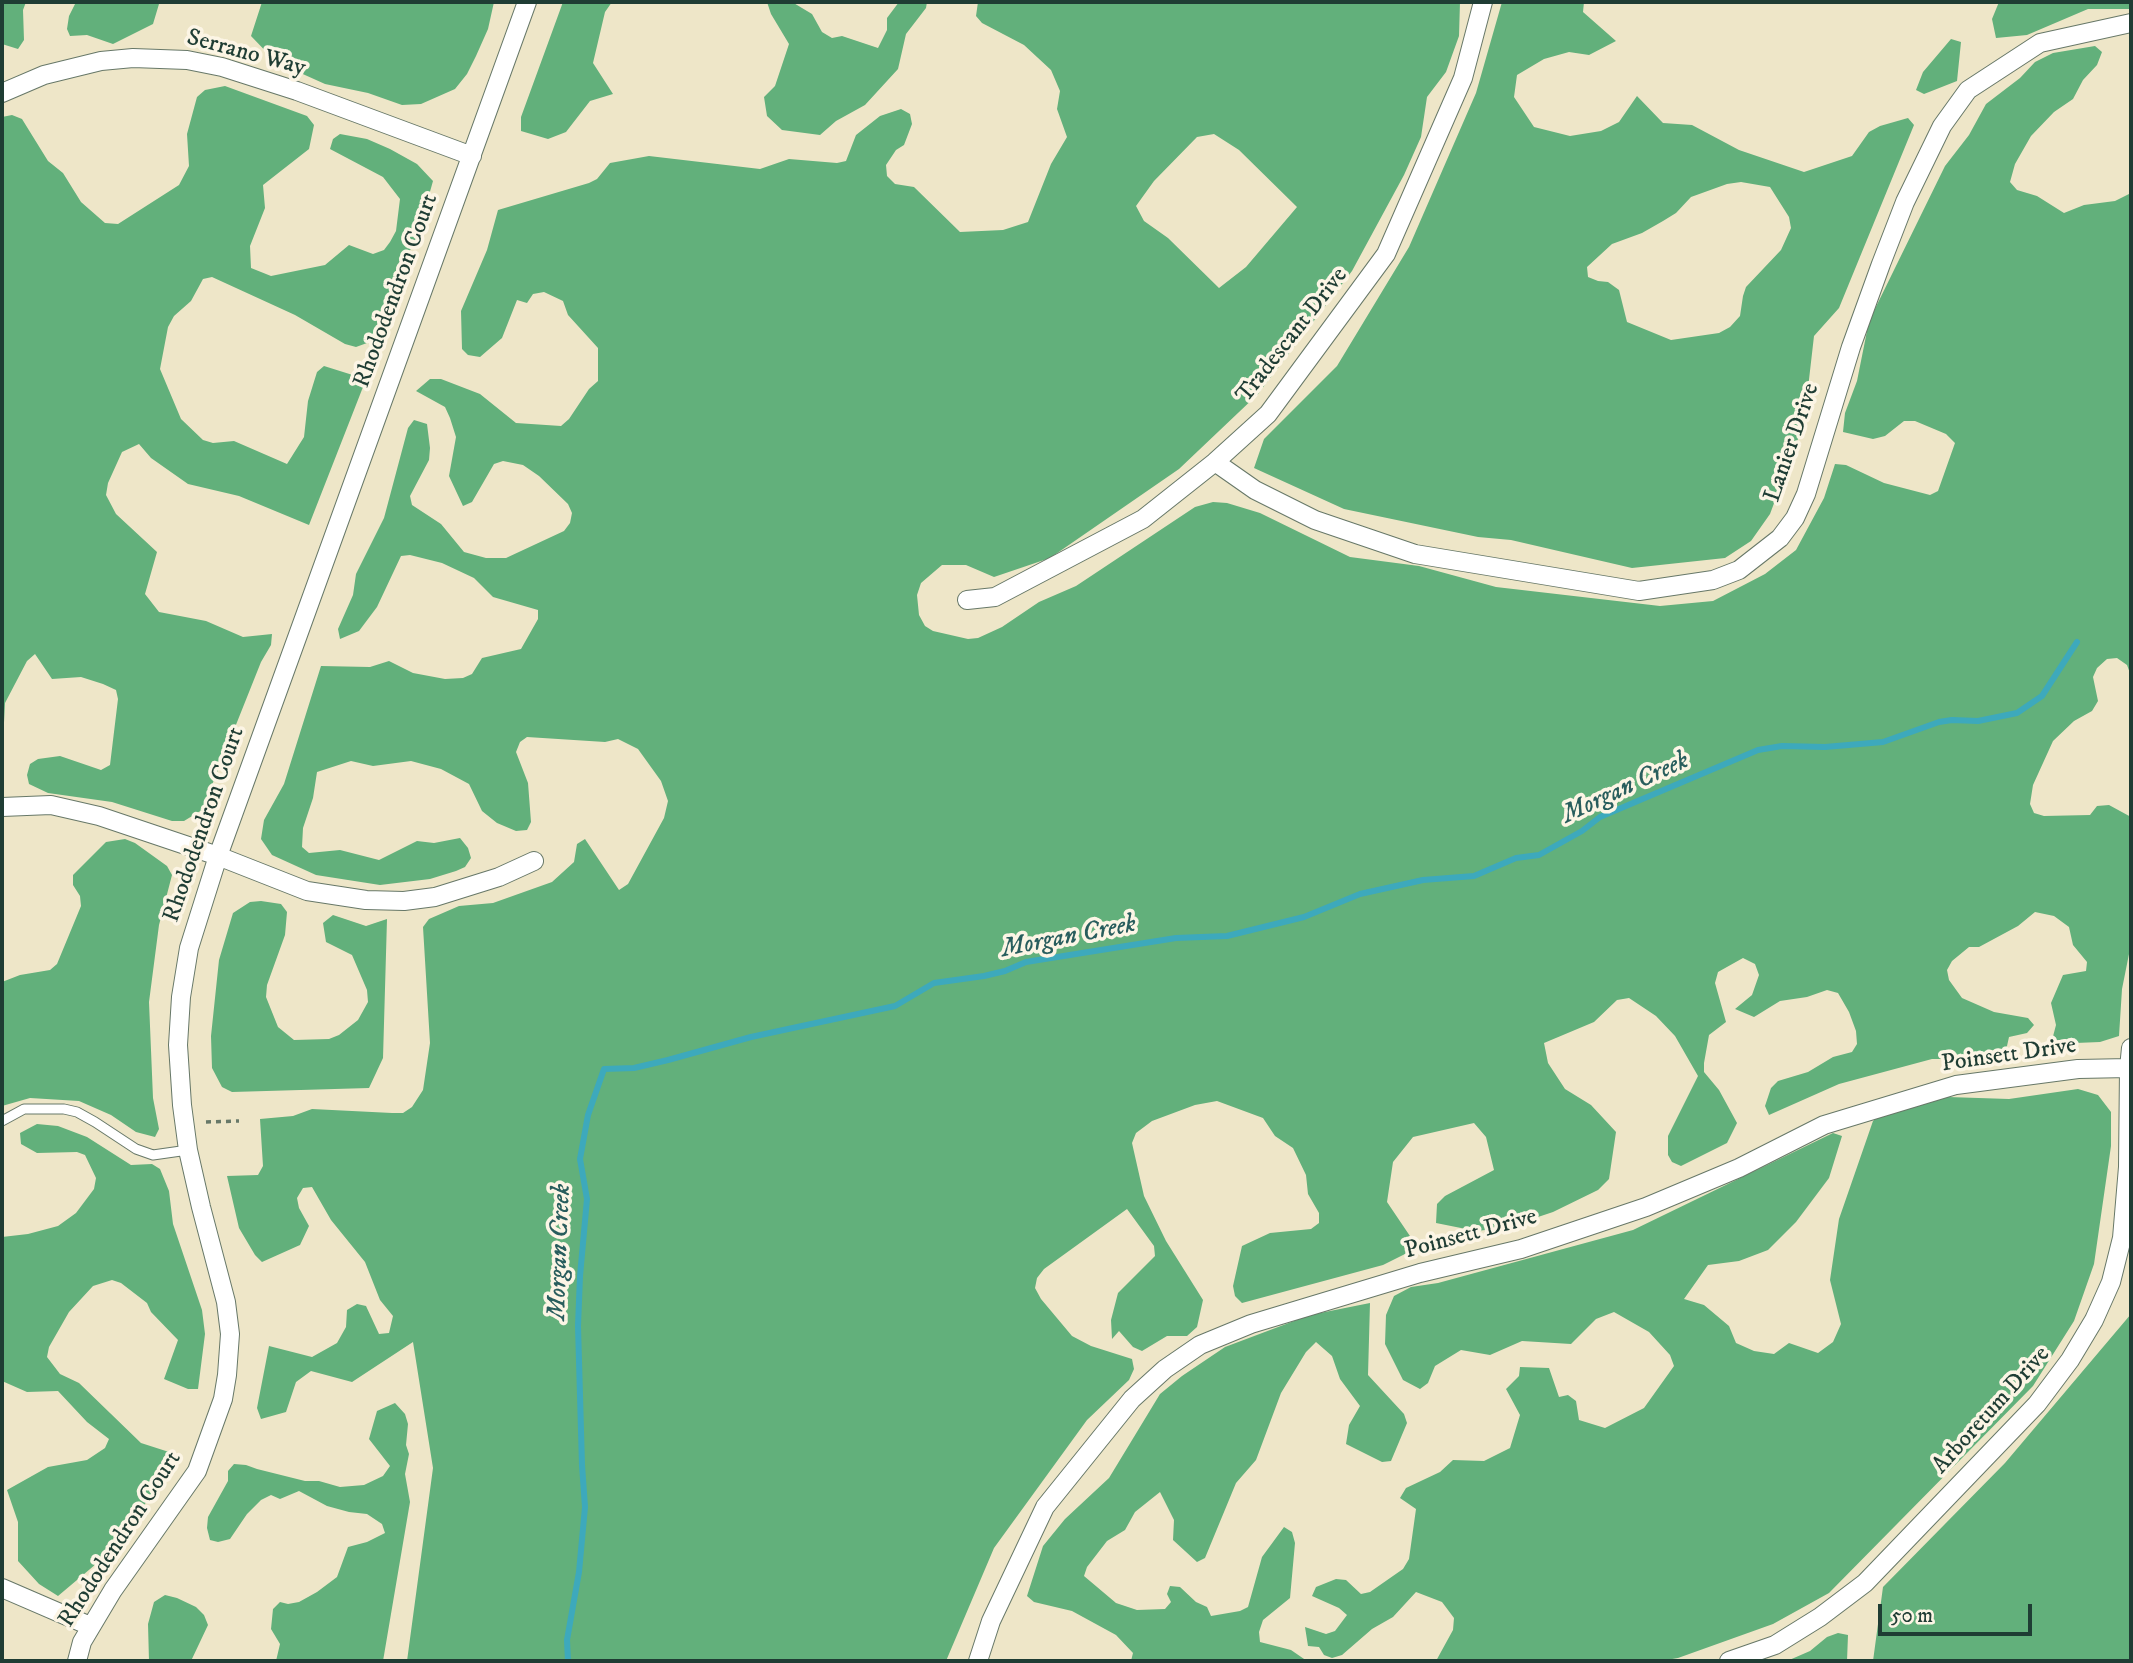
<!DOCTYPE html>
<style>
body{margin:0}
#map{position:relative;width:2133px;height:1663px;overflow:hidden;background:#eee6c8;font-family:"IM FELL DW Pica",serif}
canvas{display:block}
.frame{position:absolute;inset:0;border:4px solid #1f3d34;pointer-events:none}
.scale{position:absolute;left:1878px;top:1604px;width:154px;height:32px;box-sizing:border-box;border:4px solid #1f3d34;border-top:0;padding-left:9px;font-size:21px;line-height:24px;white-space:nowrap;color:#1f3d34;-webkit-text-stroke:5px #fcf5e5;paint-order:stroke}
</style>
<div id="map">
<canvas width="2133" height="1663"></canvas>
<div class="frame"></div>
<div class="scale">50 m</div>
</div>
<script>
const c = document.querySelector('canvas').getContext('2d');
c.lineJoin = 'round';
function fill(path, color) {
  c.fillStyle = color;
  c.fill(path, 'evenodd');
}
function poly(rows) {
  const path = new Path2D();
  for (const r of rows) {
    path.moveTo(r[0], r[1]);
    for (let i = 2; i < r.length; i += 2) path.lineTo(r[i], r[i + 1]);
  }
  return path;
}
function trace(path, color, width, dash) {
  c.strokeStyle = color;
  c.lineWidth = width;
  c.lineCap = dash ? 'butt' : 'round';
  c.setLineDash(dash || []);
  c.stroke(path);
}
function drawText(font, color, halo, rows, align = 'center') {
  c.font = font + ' "IM FELL DW Pica",serif';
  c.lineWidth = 7;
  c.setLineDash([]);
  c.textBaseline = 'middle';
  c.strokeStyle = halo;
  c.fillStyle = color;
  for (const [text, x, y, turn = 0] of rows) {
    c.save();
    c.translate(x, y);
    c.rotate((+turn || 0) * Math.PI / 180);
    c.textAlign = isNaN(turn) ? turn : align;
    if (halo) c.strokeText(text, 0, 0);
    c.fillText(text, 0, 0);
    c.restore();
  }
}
fill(poly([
 [2,2,26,2,23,10,24,40,18,49,2,44],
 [76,2,159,2,159,4,153,24,113,44,87,35,70,36,67,29,69,16],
 [262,2,494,2,488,29,476,56,467,74,455,89,421,104,402,105,368,93,325,84,276,62,251,36],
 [563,2,612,2,605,12,593,63,613,94,590,101,566,132,548,139,521,131,521,117],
 [767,2,792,2,812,14,822,32,832,38,842,36,878,48,887,30,887,18,899,2,927,2,926,8,906,34,898,69,865,105,836,121,820,135,782,130,767,116,764,97,775,86,789,44,771,14],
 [978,2,1460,2,1459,36,1446,72,1427,97,1421,137,1404,175,1352,271,1258,394,1179,469,1050,558,994,577,966,565,942,565,921,583,917,595,919,615,925,626,933,631,968,639,978,638,1002,627,1039,602,1076,586,1195,507,1213,502,1227,503,1260,513,1350,557,1419,566,1496,587,1660,606,1713,601,1765,574,1796,550,1824,498,1835,464,1846,465,1884,483,1930,495,1938,491,1955,443,1946,434,1915,421,1904,421,1885,436,1873,439,1843,432,1845,413,1857,381,1869,321,1945,166,1969,135,1986,104,2020,78,2035,62,2053,53,2095,46,2102,52,2097,65,2083,80,2073,99,2054,112,2031,136,2015,164,2010,182,2017,190,2037,196,2064,213,2084,205,2115,201,2131,193,2131,676,2127,665,2117,658,2107,659,2097,668,2093,677,2098,701,2092,711,2074,721,2053,741,2033,785,2030,804,2034,813,2044,816,2090,815,2097,806,2109,805,2131,817,2131,944,2122,989,2119,1036,2100,1042,2051,1044,2056,1025,2051,1003,2063,975,2086,971,2087,962,2073,945,2069,927,2054,916,2035,912,2018,926,1979,947,1969,947,1952,961,1947,970,1949,980,1962,998,1994,1012,2028,1018,2034,1025,2027,1033,2009,1037,2007,1046,2000,1053,1983,1059,1932,1059,1839,1084,1769,1115,1765,1106,1771,1088,1778,1081,1808,1072,1833,1057,1852,1052,1857,1044,1856,1031,1849,1012,1838,993,1827,990,1807,997,1780,1001,1754,1017,1735,1009,1752,995,1759,975,1755,964,1743,958,1718,972,1715,983,1726,1022,1709,1035,1704,1063,1704,1072,1719,1090,1737,1123,1727,1143,1681,1166,1672,1162,1668,1155,1668,1136,1698,1076,1675,1036,1656,1016,1629,998,1617,1000,1594,1022,1544,1043,1548,1063,1565,1089,1591,1105,1616,1132,1609,1179,1598,1190,1553,1212,1505,1228,1476,1231,1436,1223,1437,1204,1445,1196,1494,1170,1486,1137,1474,1123,1413,1137,1393,1162,1387,1202,1414,1242,1409,1252,1383,1265,1242,1303,1235,1296,1233,1286,1242,1246,1270,1233,1311,1229,1319,1223,1319,1213,1308,1194,1306,1175,1293,1148,1275,1136,1263,1118,1217,1101,1195,1105,1152,1121,1136,1133,1132,1143,1144,1196,1166,1241,1203,1300,1197,1327,1187,1336,1167,1336,1142,1351,1133,1347,1119,1331,1112,1339,1111,1320,1118,1293,1155,1256,1154,1246,1127,1209,1044,1269,1037,1278,1035,1288,1041,1299,1072,1336,1091,1346,1132,1359,1134,1369,1129,1380,1087,1420,994,1548,946,1661,407,1661,433,1468,413,1342,352,1382,311,1371,296,1382,286,1412,261,1419,257,1408,269,1346,312,1357,337,1343,346,1327,347,1310,357,1304,366,1306,379,1334,389,1333,393,1316,380,1300,365,1262,331,1220,312,1187,303,1188,297,1198,299,1208,309,1226,300,1245,262,1262,255,1255,239,1228,227,1176,258,1175,263,1166,260,1119,293,1116,312,1109,392,1113,403,1113,412,1107,423,1090,430,1043,423,927,429,919,459,906,493,903,552,882,574,862,577,844,585,839,619,890,628,884,664,818,668,801,661,781,638,749,618,739,605,742,527,737,520,742,516,752,528,783,531,822,527,830,516,831,497,823,482,811,469,784,441,769,411,761,373,766,351,761,317,772,313,798,303,828,302,847,309,853,340,850,379,860,417,841,434,843,460,838,468,848,471,858,465,867,456,871,430,879,380,885,316,875,272,855,261,839,264,820,284,784,321,666,370,667,389,661,413,673,445,679,463,678,472,674,482,658,521,649,538,619,538,610,493,597,474,578,442,563,410,555,401,556,377,607,359,631,340,639,338,629,353,595,356,574,384,518,408,428,414,420,427,424,430,448,429,460,410,496,412,505,441,524,464,552,486,558,506,558,564,531,570,523,572,513,568,504,539,476,523,465,503,461,494,464,472,502,463,506,449,476,456,437,450,418,445,407,416,391,430,379,441,379,480,394,516,423,561,426,569,419,589,389,598,381,598,348,568,315,563,301,544,292,533,294,527,303,517,300,502,338,480,357,468,355,462,349,461,311,487,250,498,210,589,183,597,179,610,163,649,156,760,169,789,159,837,163,846,161,856,135,880,116,901,109,910,114,912,124,904,145,896,150,886,165,887,176,895,184,914,187,960,232,1003,230,1028,222,1051,164,1067,137,1057,109,1060,91,1051,70,1024,45,982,23,976,16],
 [1214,134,1239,150,1297,207,1246,267,1219,288,1168,238,1144,221,1136,206,1154,181,1197,137],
 [1502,2,1584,2,1583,12,1616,41,1589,55,1569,52,1544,59,1517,75,1514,97,1534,127,1570,136,1601,131,1619,122,1637,96,1663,123,1692,125,1739,150,1804,172,1852,156,1869,132,1880,126,1908,118,1914,125,1839,308,1814,336,1804,423,1770,514,1751,541,1725,558,1632,568,1511,540,1478,537,1344,509,1254,468,1264,439,1337,366,1409,247,1476,93],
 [1741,182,1770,187,1789,217,1791,228,1781,250,1746,287,1743,296,1740,316,1730,327,1719,333,1671,340,1627,322,1619,290,1608,282,1598,281,1588,277,1587,267,1612,244,1642,233,1663,221,1676,213,1691,197,1727,184],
 [1999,2,2131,2,2131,9,2088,9,2027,35,1996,38,1992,19],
 [1951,39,1961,42,1957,81,1924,94,1916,90,1923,72],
 [225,86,307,116,314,125,309,149,263,185,265,208,250,246,251,268,271,276,325,265,349,245,373,254,384,250,390,242,396,231,400,199,383,177,330,149,333,139,340,134,367,139,390,149,417,164,433,181,418,234,380,313,375,336,367,343,356,347,345,344,295,315,212,277,203,279,191,301,174,316,168,327,160,369,181,419,203,440,213,443,234,441,287,464,304,437,308,401,317,372,324,366,359,377,363,387,309,525,239,496,188,484,151,458,139,444,122,452,108,483,106,495,116,514,157,552,145,594,159,612,206,621,243,637,272,634,271,645,261,662,202,810,184,821,172,821,112,802,48,793,29,784,27,775,30,764,38,759,60,756,101,770,110,765,118,699,116,690,103,684,81,677,52,679,35,654,27,661,5,703,2,762,2,117,12,115,22,119,48,161,63,173,81,202,105,223,118,224,179,185,189,166,187,134,197,97,205,90],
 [125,839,135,843,167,866,172,875,159,925,149,1002,153,1098,159,1129,155,1137,136,1132,111,1115,79,1101,30,1098,2,1106,2,982,20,975,50,970,57,964,81,906,80,896,73,885,73,875,106,842],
 [261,901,281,904,287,912,285,935,267,985,266,997,278,1027,294,1040,329,1039,339,1035,358,1020,368,1002,367,990,352,955,326,942,323,923,333,915,366,926,387,919,383,1058,369,1088,232,1092,222,1087,212,1068,211,1036,219,960,233,913,250,902],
 [2078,1089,2098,1095,2111,1112,2111,1146,2094,1264,2074,1321,2033,1386,1829,1593,1773,1624,1678,1658,1661,1661,1436,1661,1453,1630,1454,1618,1442,1602,1416,1592,1393,1617,1372,1629,1342,1655,1332,1658,1324,1655,1319,1647,1308,1646,1305,1627,1326,1634,1335,1631,1347,1615,1339,1608,1312,1596,1316,1587,1336,1579,1346,1580,1361,1594,1370,1592,1403,1569,1409,1559,1416,1509,1400,1498,1406,1488,1440,1472,1453,1460,1484,1461,1510,1448,1520,1415,1506,1389,1519,1376,1520,1367,1549,1368,1559,1397,1568,1395,1576,1401,1579,1420,1605,1428,1644,1408,1674,1366,1670,1355,1649,1332,1614,1312,1596,1319,1571,1344,1522,1341,1490,1355,1461,1350,1435,1366,1428,1383,1420,1389,1403,1380,1385,1344,1386,1315,1394,1296,1411,1287,1438,1283,1633,1230,1833,1133,1842,1136,1829,1178,1796,1222,1768,1250,1739,1261,1708,1265,1684,1299,1704,1305,1729,1326,1736,1343,1754,1351,1774,1354,1789,1343,1818,1353,1833,1342,1841,1324,1830,1280,1839,1219,1873,1121,1880,1114,1898,1107,1948,1097,2009,1099],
 [37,1124,58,1126,87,1137,131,1165,152,1164,160,1169,169,1191,173,1224,202,1310,205,1334,198,1389,188,1389,164,1379,178,1340,151,1312,147,1303,121,1283,112,1280,93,1286,69,1312,49,1347,47,1357,60,1374,79,1383,141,1443,169,1452,172,1461,168,1470,115,1548,58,1596,39,1584,18,1561,18,1522,7,1490,48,1467,87,1460,105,1448,109,1439,87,1422,58,1391,27,1392,2,1381,2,1237,28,1234,58,1226,76,1213,94,1189,96,1178,85,1155,77,1152,37,1153,21,1144,20,1133],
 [1370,1303,1368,1375,1404,1414,1407,1423,1391,1461,1382,1462,1346,1444,1349,1425,1360,1406,1340,1379,1332,1356,1316,1342,1306,1352,1281,1393,1256,1460,1236,1483,1205,1558,1197,1562,1173,1540,1174,1520,1160,1492,1135,1512,1125,1530,1107,1541,1087,1567,1084,1576,1116,1603,1137,1610,1165,1609,1171,1602,1167,1594,1170,1586,1180,1587,1196,1602,1207,1607,1211,1616,1240,1611,1248,1607,1262,1557,1284,1527,1292,1532,1295,1543,1290,1598,1263,1620,1259,1632,1260,1642,1291,1650,1307,1661,1131,1661,1133,1653,1116,1635,1072,1611,1034,1602,1027,1596,1043,1546,1065,1519,1109,1478,1160,1394,1182,1376,1225,1347,1310,1315],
 [2131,1314,2131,1661,1873,1661,1883,1587,2005,1463],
 [395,1403,405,1414,408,1424,406,1445,409,1454,405,1474,410,1502,383,1661,276,1661,280,1644,271,1629,273,1609,280,1602,288,1604,299,1602,317,1592,337,1577,348,1547,367,1542,385,1533,382,1524,367,1514,349,1512,327,1506,299,1491,280,1499,271,1495,261,1500,247,1514,230,1539,218,1542,210,1540,207,1528,208,1517,228,1481,228,1471,234,1464,246,1465,257,1469,305,1481,319,1481,340,1487,364,1485,383,1476,390,1466,369,1439,377,1411],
 [165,1595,177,1598,196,1607,204,1615,208,1625,191,1661,149,1661,148,1624,154,1602],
 [1838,1633,1848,1635,1847,1661,1787,1661,1810,1651,1827,1637]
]), '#62b07b');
trace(poly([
 [568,1661,567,1640,579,1572,585,1507,582,1465,578,1326,580,1276,587,1199,580,1159,588,1115,604,1069,634,1068,668,1060,751,1037,895,1006,934,983,984,976,1005,971,1026,962,1176,938,1227,936,1304,917,1360,894,1423,880,1474,876,1516,858,1539,855,1582,831,1600,817,1758,750,1782,746,1825,747,1883,742,1939,722,1952,720,1978,721,2017,713,2042,696,2077,642]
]), '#3da9bc', 6);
const lane = poly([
 [2,1121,24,1109,64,1109,77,1112,95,1122,136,1149,153,1155,188,1150]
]);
const street = poly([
 [2,93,44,75,101,61,133,58,187,60,222,67,297,91,472,156],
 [1215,462,1255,490,1315,520,1415,554,1639,591,1713,580,1739,570,1780,538,1795,518,1806,494,1851,347,1881,264,1905,202,1942,126,1968,90,2040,43,2131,23],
 [967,600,995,597,1143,519,1215,462,1268,414,1386,254,1463,78,1483,2],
 [2,807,51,805,99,816,218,856,307,891,366,900,404,901,435,897,499,877,534,861],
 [2,1588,90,1626],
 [77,1661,82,1642,113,1590,197,1471,223,1399,227,1375,230,1334,226,1302,201,1207,188,1150,182,1105,178,1045,181,997,189,948,218,856,527,2],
 [978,1661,991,1621,1045,1507,1132,1399,1165,1369,1200,1345,1251,1324,1420,1273,1521,1249,1646,1207,1739,1168,1824,1125,1956,1085,2078,1069,2129,1068],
 [1729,1661,1775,1645,1820,1617,1865,1583,2037,1404,2070,1360,2094,1320,2111,1282,2122,1238,2128,1167,2129,1068,2131,1048]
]);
trace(lane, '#677868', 11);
trace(street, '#677868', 20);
trace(poly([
 [206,1122,239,1121]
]), '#677868', 3.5, [5, 5]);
trace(lane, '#fff', 9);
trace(street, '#fff', 18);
drawText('24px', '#1f3d34', '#fcf5e5', [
 ["Serrano Way",246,54,15],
 ["Rhododendron Court",397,291,-70],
 ["Tradescant Drive",1293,336,-52],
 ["Lanier Drive",1793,443,-71],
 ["Rhododendron Court",205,825,-71],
 ["Poinsett Drive",2009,1056,-8],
 ["Poinsett Drive",1471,1235,-15],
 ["Arboretum Drive",1992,1411,-48],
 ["Rhododendron Court",121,1540,-57]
]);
drawText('italic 26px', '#285d5d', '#fcf5e5', [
 ["Morgan Creek",1626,789,-25],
 ["Morgan Creek",1069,938,-11],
 ["Morgan Creek",561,1252,-88]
]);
</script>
